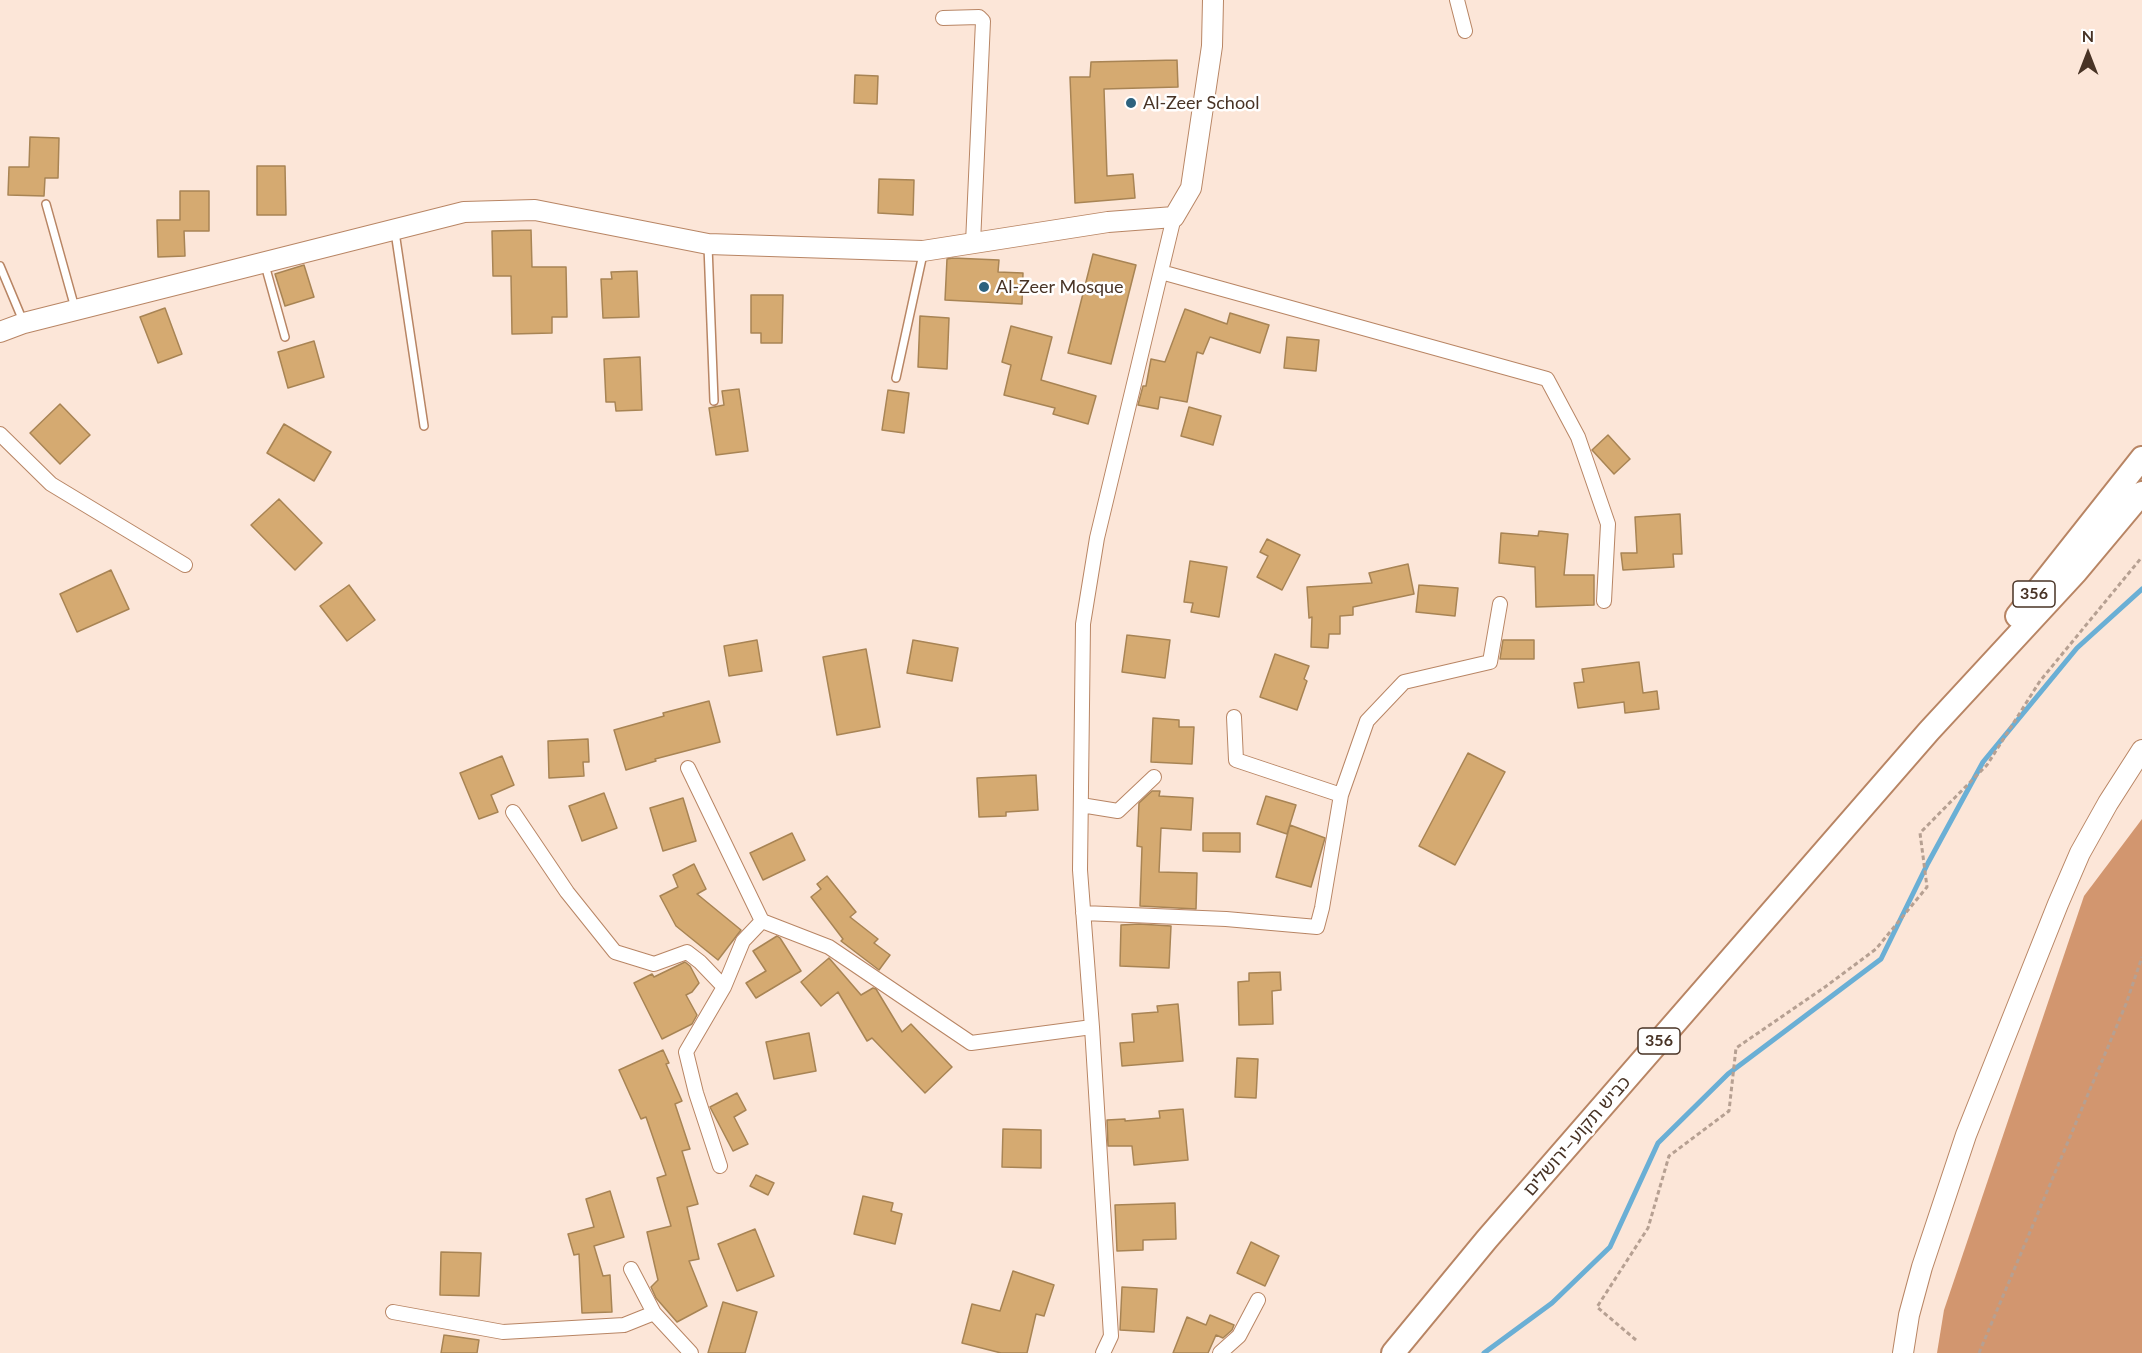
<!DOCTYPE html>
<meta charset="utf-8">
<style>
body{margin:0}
#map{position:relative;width:2142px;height:1353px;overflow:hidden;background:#fce6d8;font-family:Lato,sans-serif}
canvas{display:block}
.north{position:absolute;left:2058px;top:24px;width:60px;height:60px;-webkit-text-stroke:4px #fff;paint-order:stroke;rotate:0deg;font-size:16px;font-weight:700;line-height:24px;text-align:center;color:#483325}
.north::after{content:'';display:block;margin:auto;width:21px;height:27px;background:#483325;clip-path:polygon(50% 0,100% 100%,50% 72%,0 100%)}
</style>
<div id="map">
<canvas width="2142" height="1353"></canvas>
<div class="north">N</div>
</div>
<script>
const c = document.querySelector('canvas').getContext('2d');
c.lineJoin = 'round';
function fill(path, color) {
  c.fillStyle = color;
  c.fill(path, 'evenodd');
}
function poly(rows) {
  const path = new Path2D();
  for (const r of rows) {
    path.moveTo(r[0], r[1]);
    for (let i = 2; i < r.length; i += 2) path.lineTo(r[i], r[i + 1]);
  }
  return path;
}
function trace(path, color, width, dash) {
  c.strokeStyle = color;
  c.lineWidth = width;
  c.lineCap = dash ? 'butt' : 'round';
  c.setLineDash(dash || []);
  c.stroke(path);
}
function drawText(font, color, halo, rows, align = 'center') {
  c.font = font + ' Lato,"Noto Sans Hebrew",sans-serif';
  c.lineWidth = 5;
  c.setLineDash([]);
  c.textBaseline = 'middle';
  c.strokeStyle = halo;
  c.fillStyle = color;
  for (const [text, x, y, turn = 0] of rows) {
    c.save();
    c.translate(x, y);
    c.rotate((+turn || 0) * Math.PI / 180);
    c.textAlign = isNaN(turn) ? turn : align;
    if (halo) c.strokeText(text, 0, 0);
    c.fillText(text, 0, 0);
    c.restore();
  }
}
fill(poly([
 [2142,819,2142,1353,1937,1353,1944,1310,2084,896]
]), '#d2966f');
trace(poly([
 [1484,1353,1552,1303,1610,1247,1658,1143,1728,1074,1881,959,1928,863,1983,762,2077,648,2142,589]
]), '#6aafd5', 5);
const building = poly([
 [1177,60,1178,87,1104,89,1107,176,1133,174,1135,198,1075,203,1070,77,1090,77,1091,62,1177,60],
 [855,75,878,76,877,104,854,103,855,75],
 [30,137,59,138,58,178,45,178,44,196,8,195,9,167,29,167,30,137],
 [257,166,285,166,286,215,257,215,257,166],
 [879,179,914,180,913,215,878,213,879,179],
 [180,191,209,191,209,231,184,231,185,256,158,257,157,220,180,220,180,191],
 [531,230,532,267,566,267,567,317,552,317,552,333,512,334,511,276,493,276,492,231,531,230],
 [1093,254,1136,265,1111,364,1068,353,1093,254],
 [953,258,999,260,998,272,1023,273,1022,304,945,300,947,259,953,258],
 [304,265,314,297,285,306,275,274,304,265],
 [637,271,639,317,603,318,601,279,612,279,611,272,637,271],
 [751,295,783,295,782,343,761,343,761,333,751,333,751,295],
 [165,308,182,354,158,363,140,317,165,308],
 [1185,309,1227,324,1230,313,1269,325,1260,353,1210,337,1203,354,1197,352,1187,402,1160,397,1158,409,1138,405,1143,386,1146,386,1151,359,1165,362,1185,309],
 [920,316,949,318,947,369,918,367,920,316],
 [1011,326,1052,337,1041,380,1096,396,1088,424,1053,414,1055,408,1004,395,1011,365,1002,362,1011,326],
 [1287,337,1319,340,1316,371,1284,368,1287,337],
 [314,341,324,377,288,388,278,352,314,341],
 [640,357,642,410,616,411,615,402,606,402,604,359,640,357],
 [739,389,748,451,716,455,709,408,724,405,722,391,739,389],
 [888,390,909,393,904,433,882,430,888,390],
 [60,404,90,435,60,464,30,433,60,404],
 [1189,407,1221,416,1213,445,1181,436,1189,407],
 [284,424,331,452,314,481,267,453,284,424],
 [1608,435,1630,459,1614,474,1592,450,1608,435],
 [279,499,322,543,295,570,251,525,279,499],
 [1680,514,1682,554,1673,554,1674,567,1623,570,1621,553,1637,553,1635,517,1680,514],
 [1539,531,1568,534,1564,575,1594,575,1594,605,1536,607,1535,567,1499,563,1501,533,1538,536,1539,531],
 [1267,539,1300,555,1282,590,1257,577,1268,556,1260,552,1267,539],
 [1190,561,1227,567,1219,617,1191,612,1193,603,1184,602,1190,561],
 [1408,564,1414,594,1353,607,1353,615,1340,616,1340,634,1329,634,1328,648,1311,647,1312,617,1309,618,1307,587,1372,583,1369,573,1408,564],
 [111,570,129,609,77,632,60,594,111,570],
 [349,585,375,620,347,641,320,606,349,585],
 [1419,585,1458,588,1455,616,1416,612,1419,585],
 [1127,635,1170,640,1165,678,1122,672,1127,635],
 [757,640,762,671,729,676,724,646,757,640],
 [913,640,958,648,952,681,907,673,913,640],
 [1503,640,1534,640,1534,659,1500,659,1503,640],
 [866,649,880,727,837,735,823,657,866,649],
 [1275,654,1309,666,1304,679,1307,681,1297,710,1260,697,1275,654],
 [1639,662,1643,693,1657,691,1659,709,1625,713,1624,702,1578,708,1574,683,1584,682,1582,669,1639,662],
 [709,701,720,742,655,759,656,761,626,770,614,730,664,716,663,713,709,701],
 [1153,718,1179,720,1179,727,1194,727,1192,764,1151,762,1153,718],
 [588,739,589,762,583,762,584,776,549,778,548,741,588,739],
 [1468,753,1505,772,1455,865,1419,846,1468,753],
 [502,756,514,785,491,795,498,812,479,819,460,773,502,756],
 [1036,775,1038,810,1006,812,1006,816,979,817,977,778,1036,775],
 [1152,791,1160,791,1159,796,1193,798,1191,830,1161,828,1159,872,1197,873,1196,909,1140,906,1142,847,1137,846,1139,803,1152,791],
 [604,793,617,828,582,841,569,806,604,793],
 [1266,796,1296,805,1287,834,1257,824,1266,796],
 [683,798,696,841,663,851,650,808,683,798],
 [1290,825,1325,838,1311,887,1276,877,1290,825],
 [792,833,805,860,763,880,750,853,792,833],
 [1203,833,1240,833,1240,852,1203,851,1203,833],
 [694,864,706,889,697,894,741,930,718,960,676,926,660,896,678,887,673,875,694,864],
 [827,876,856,912,850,917,878,939,874,943,890,955,879,970,841,941,843,939,811,897,821,889,817,884,827,876],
 [1139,924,1171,926,1169,968,1120,966,1121,925,1139,924],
 [777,936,780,938,801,971,756,998,746,983,766,971,753,951,777,936],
 [829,958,861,995,873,988,876,989,902,1032,911,1024,952,1067,925,1093,872,1038,867,1041,838,992,821,1006,801,982,829,958],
 [685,962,690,966,699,983,692,992,686,995,697,1015,692,1024,662,1039,634,983,652,974,654,977,685,962],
 [1280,972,1281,990,1272,991,1273,1024,1239,1025,1238,982,1249,981,1249,973,1280,972],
 [1178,1004,1183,1061,1122,1066,1120,1043,1134,1042,1132,1014,1158,1012,1157,1006,1178,1004],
 [809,1033,816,1071,774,1079,766,1042,809,1033],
 [663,1050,669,1063,666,1064,682,1101,675,1104,690,1149,682,1151,698,1204,687,1207,699,1259,689,1261,707,1306,677,1322,656,1298,651,1287,658,1280,647,1232,671,1226,657,1178,666,1175,646,1117,641,1119,619,1070,663,1050],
 [1237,1058,1258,1059,1256,1098,1235,1097,1237,1058],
 [737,1093,746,1110,734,1117,748,1144,733,1151,710,1107,737,1093],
 [1183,1109,1188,1160,1134,1165,1132,1146,1108,1146,1107,1120,1125,1119,1125,1121,1160,1118,1159,1111,1183,1109],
 [1003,1129,1041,1130,1041,1168,1002,1167,1003,1129],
 [756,1175,774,1183,768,1195,750,1186,756,1175],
 [610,1191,624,1237,594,1246,603,1276,610,1275,612,1312,582,1313,579,1254,574,1255,568,1234,594,1227,586,1199,610,1191],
 [863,1196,893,1203,891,1211,902,1214,895,1244,854,1234,863,1196],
 [1175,1203,1176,1239,1143,1240,1143,1250,1117,1251,1115,1205,1175,1203],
 [755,1229,774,1276,737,1291,718,1244,755,1229],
 [1251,1242,1279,1256,1265,1286,1237,1273,1251,1242],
 [441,1252,481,1253,479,1296,440,1295,441,1252],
 [1013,1271,1054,1285,1044,1316,1036,1314,1027,1353,1001,1353,962,1343,972,1304,1000,1311,1013,1271],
 [1122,1287,1157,1289,1154,1332,1120,1330,1122,1287],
 [723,1302,757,1312,745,1353,708,1353,723,1302],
 [1210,1315,1234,1325,1232,1330,1223,1338,1216,1335,1208,1353,1173,1353,1187,1317,1206,1325,1210,1315],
 [444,1335,479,1340,477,1353,441,1353,444,1335]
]);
fill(building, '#d5aa71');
trace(building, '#a88454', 1.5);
const lane = poly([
 [46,204,75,308],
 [395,232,424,426],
 [708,246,714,401],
 [265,265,285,337],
 [0,266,23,321],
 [896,378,923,254]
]);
const street = poly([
 [1457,0,1465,31],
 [943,18,979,17,983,21,973,243],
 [1161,272,1547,379,1578,437,1608,524,1604,601],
 [0,434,51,484,185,565],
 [1234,717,1236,760,1341,795],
 [688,768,762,921,829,947,971,1043,1092,1027],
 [1081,805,1118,811,1154,777],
 [513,812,567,892,615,952,654,964,687,952,700,962,724,987],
 [1083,913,1226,919,1317,927,1322,908,1341,795,1367,721,1404,682,1490,662,1500,604],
 [720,1166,696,1093,686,1052,724,987,743,941,762,921],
 [631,1269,654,1313,691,1353],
 [393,1312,503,1332,624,1325,654,1313],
 [1103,1353,1111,1336,1092,1027,1080,870,1083,624,1097,538,1174,217],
 [1220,1353,1239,1336,1258,1300]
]);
const secondary = poly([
 [0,332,24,323,464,212,535,210,708,244,923,251,1108,222,1174,217,1191,188,1212,46,1213,0],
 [1903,1353,1909,1315,1922,1267,1966,1135,2058,904,2080,853,2108,803,2142,750]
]);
const primary = poly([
 [2017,616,2142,458],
 [1393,1353,1487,1239,1929,731,2076,572,2142,493]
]);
trace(lane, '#b88564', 10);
trace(street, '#b88564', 16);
trace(secondary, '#b88564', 22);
trace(primary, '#b88564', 26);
trace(poly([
 [1636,1340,1597,1307,1648,1228,1669,1156,1729,1111,1736,1048,1825,987,1876,949,1927,887,1920,833,1987,765,2040,681,2142,557],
 [1979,1353,2126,1004,2142,957]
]), '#b6a092', 3, [4.5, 3]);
trace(lane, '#fff', 7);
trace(street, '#fff', 14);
trace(secondary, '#fff', 20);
trace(primary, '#fff', 22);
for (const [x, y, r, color] of [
 [1131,103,6,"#2d627e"],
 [984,287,6,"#2d627e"]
]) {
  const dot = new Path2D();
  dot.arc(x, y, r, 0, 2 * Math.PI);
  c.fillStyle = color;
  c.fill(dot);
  trace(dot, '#fff', 2);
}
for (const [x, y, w] of [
 [2034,594,42],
 [1659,1041,42]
]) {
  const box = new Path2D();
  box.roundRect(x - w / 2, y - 13, w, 26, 4.5);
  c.fillStyle = '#fff';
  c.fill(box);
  trace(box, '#483325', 1.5);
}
drawText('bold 16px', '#483325', null, [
 ["356",2034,594],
 ["356",1659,1041]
]);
drawText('18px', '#483325', '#fff', [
 ["Al-Zeer School",1143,103],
 ["Al-Zeer Mosque",996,287]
], 'left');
drawText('18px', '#483325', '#fff', [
 ["כביש תקוע–ירושלים",1577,1136,-49]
]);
</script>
